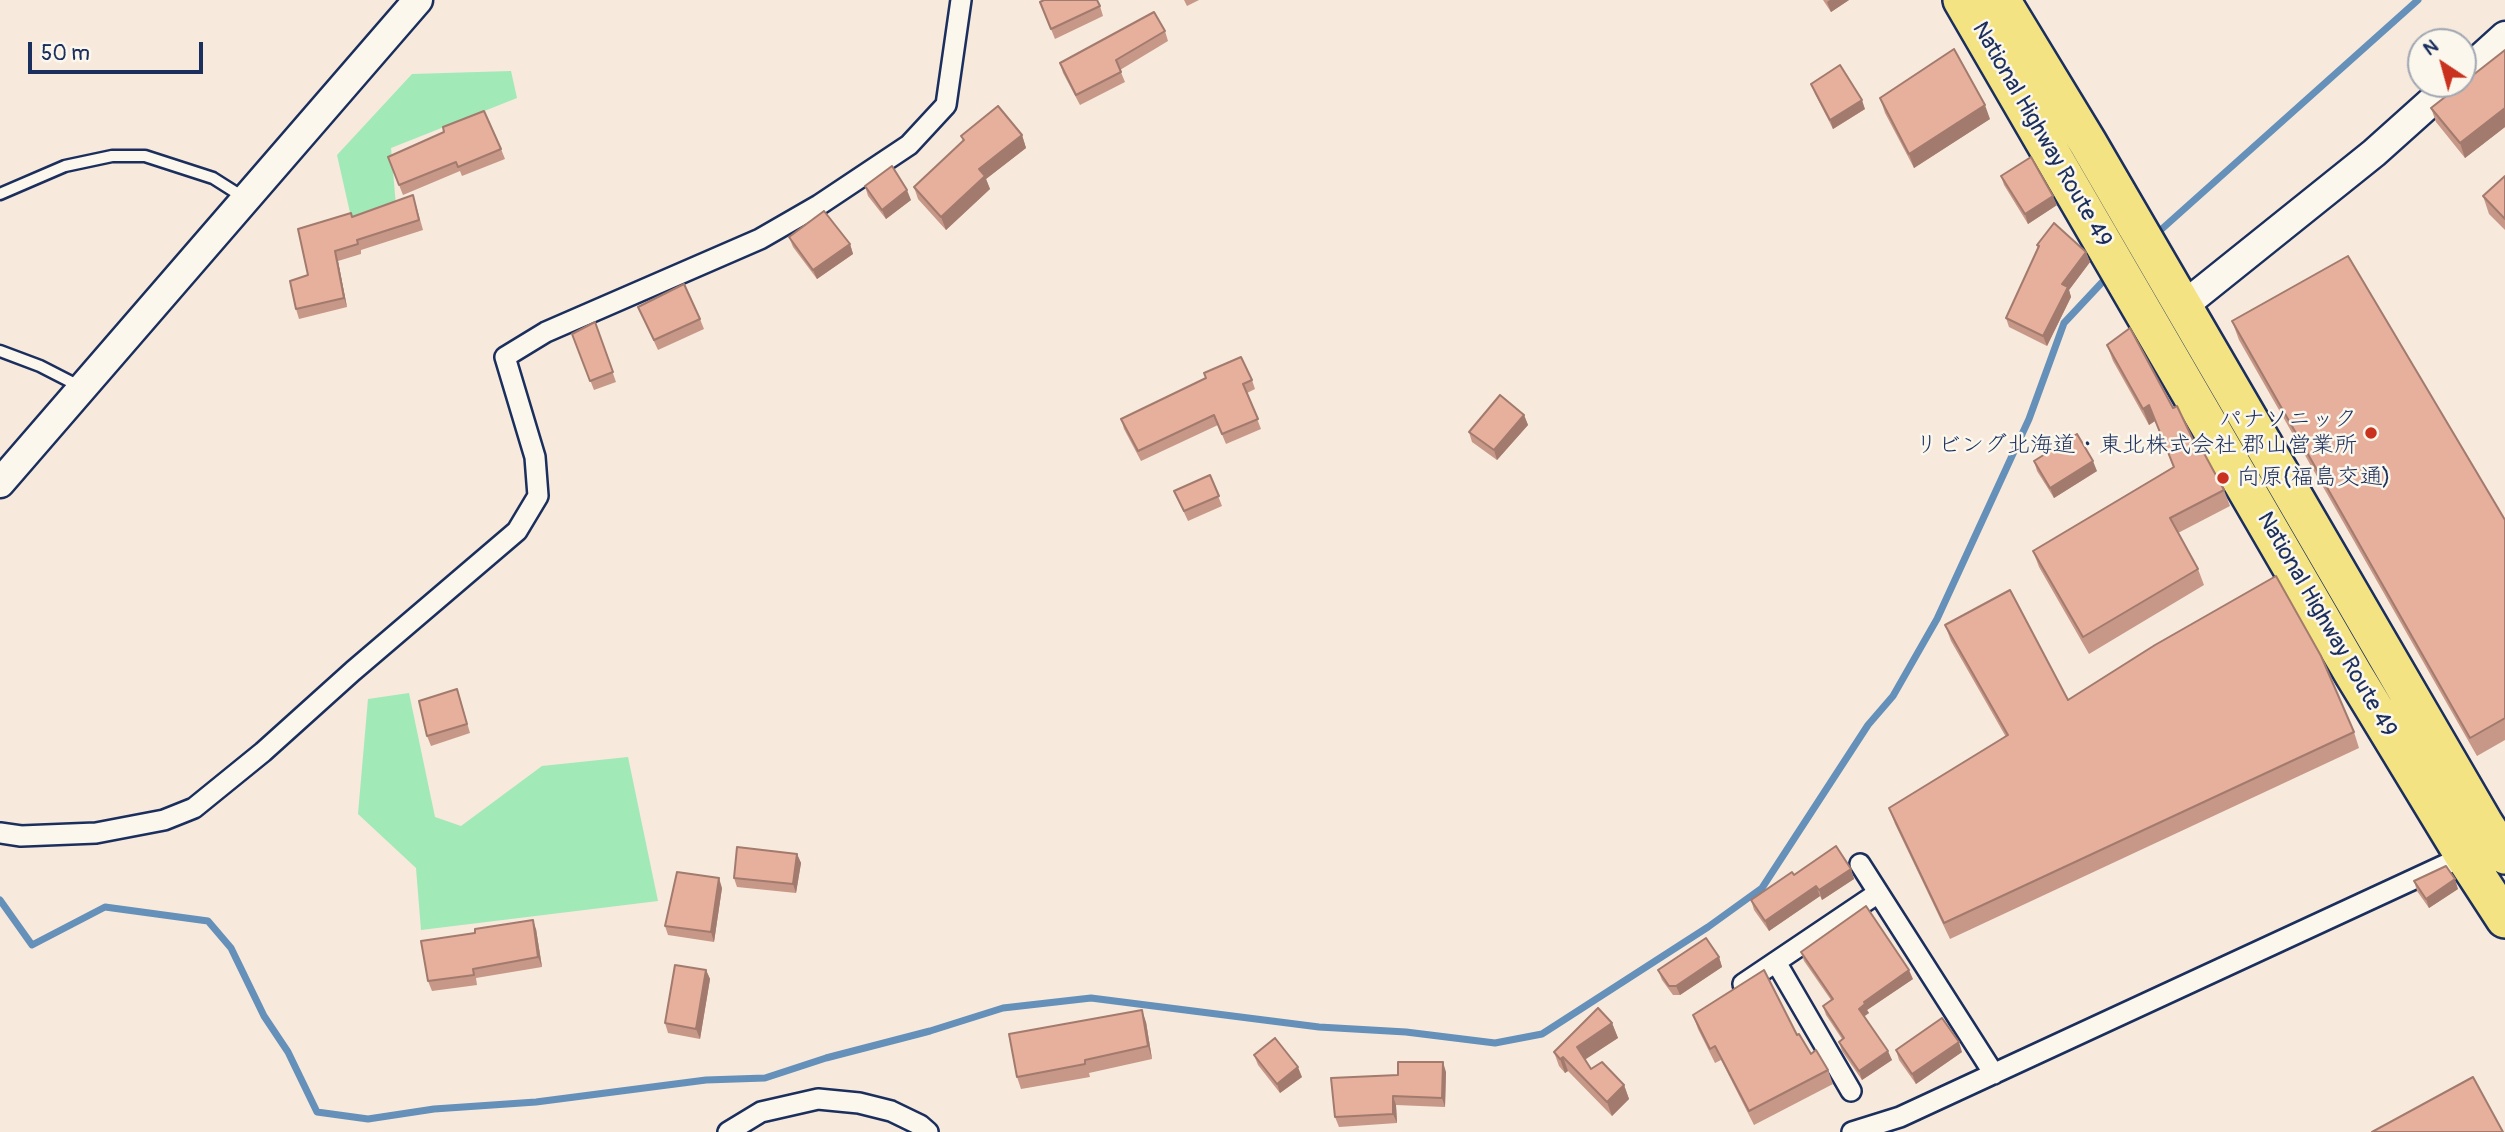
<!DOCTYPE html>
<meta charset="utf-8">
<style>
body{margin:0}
#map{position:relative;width:2505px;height:1132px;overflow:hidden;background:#f7e9dc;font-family:Pangolin,sans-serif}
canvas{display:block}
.north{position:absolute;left:2407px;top:28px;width:70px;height:70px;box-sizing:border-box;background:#fbf7ec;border:2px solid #a1a7b3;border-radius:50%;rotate:324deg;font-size:19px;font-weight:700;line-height:28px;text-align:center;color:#1b2f5e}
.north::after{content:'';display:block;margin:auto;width:24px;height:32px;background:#c8321e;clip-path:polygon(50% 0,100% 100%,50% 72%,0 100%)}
.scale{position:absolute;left:28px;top:42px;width:175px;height:32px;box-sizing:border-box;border:4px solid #1b2f5e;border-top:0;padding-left:9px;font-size:21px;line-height:24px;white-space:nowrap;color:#1b2f5e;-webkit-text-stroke:5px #fbf7ec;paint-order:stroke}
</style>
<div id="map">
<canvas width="2505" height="1132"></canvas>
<div class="north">N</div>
<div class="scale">50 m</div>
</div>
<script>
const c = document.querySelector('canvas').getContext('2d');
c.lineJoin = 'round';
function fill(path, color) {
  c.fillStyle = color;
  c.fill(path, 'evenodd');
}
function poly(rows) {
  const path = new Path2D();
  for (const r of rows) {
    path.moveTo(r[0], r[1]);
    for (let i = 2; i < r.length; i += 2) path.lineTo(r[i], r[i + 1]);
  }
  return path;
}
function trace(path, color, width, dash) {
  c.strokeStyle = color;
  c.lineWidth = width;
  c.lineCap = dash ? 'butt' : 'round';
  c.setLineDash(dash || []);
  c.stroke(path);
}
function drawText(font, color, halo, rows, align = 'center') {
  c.font = font + ' Pangolin,"Klee One",sans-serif';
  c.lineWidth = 5;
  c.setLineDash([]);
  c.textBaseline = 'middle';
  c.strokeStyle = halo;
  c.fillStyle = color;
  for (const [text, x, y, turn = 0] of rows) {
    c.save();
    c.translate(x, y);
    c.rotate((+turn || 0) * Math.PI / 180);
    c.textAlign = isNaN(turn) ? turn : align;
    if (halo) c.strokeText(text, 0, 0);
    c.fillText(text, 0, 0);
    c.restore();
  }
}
fill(poly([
 [511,71,517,98,391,148,396,206,351,217,337,155,412,74],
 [409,693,435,817,461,826,542,766,628,757,658,901,421,930,416,868,358,814,368,699]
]), '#a1e9b6');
trace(poly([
 [2154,236,2418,0],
 [0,900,32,945,105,907,208,921,231,948,264,1016,288,1052,317,1112,368,1119,434,1109,536,1102,706,1080,765,1078,826,1058,930,1031,1003,1008,1091,998,1319,1027,1406,1032,1495,1043,1542,1034,1708,927,1762,888,1868,725,1893,696,1937,619,2029,419,2064,323,2108,276]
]), '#6490b9', 7);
const lane = poly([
 [0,194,65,166,112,156,145,156,213,178,243,197],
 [0,351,40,366,79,386]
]);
const street = poly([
 [0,833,21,836,96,833,164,820,194,808,263,752,353,671,517,531,538,496,535,457,505,357,546,332,760,239,819,205,909,145,946,105,961,0],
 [1860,864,1994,1074],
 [1776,962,1851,1091],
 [1743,984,1878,893],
 [728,1132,761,1112,818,1099,859,1103,891,1111,920,1125,928,1132],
 [1852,1132,1900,1117,2464,856]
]);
const secondary = poly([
 [2463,74,2505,36],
 [2182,307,2374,153,2451,84],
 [0,483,418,0]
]);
const highway = poly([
 [1962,0,2354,675,2464,856,2505,919],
 [2001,0,2088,143,2485,825,2505,855]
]);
trace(lane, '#1b2f5e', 15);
trace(street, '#1b2f5e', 24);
trace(secondary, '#1b2f5e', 33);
trace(highway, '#1b2f5e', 42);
trace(lane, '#fbf7ec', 10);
trace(street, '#fbf7ec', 19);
trace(secondary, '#fbf7ec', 28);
trace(highway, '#f4e382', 37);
fill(poly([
 [1184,0,1199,0,1187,6],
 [1823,0,1849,0,1831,12],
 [1040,2,1100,6,1103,16,1055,39],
 [1165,31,1168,41,1120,70,1125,82,1080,105,1063,73,1060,63],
 [2505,50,2505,127,2465,158,2436,122,2431,108],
 [1811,84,1865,109,1833,129,1815,94],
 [1880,98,1990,119,1914,168,1885,113],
 [444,132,501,149,505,159,462,176,460,171,403,195,388,157],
 [1022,135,1026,148,986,179,990,189,946,230,918,199,914,187,963,141,961,136],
 [2001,176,2057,205,2028,224,2004,185],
 [2505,176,2505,230,2489,214,2483,196],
 [865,186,911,200,886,219,868,196],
 [416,205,423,230,361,250,361,254,338,261,347,307,299,319,296,309,308,275,353,217],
 [789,237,850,244,853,254,817,279,793,247],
 [2037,245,2086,252,2090,262,2069,290,2071,297,2047,346,2009,327,2006,318,2038,248],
 [638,307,700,319,704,329,658,350],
 [2232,321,2505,520,2505,740,2477,756,2239,340],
 [595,322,616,382,594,390,572,334],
 [2107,345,2173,408,2224,490,2230,506,2178,533,2198,569,2204,585,2089,654,2039,567,2033,551,2173,467,2155,421,2149,425,2113,361],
 [1252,380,1255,389,1247,393,1261,429,1226,444,1218,425,1141,461,1124,429,1121,419],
 [1524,415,1528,425,1497,460,1472,442,1469,432],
 [2034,461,2097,471,2054,498,2037,471],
 [1210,475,1222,506,1188,521,1174,491],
 [1945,625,2068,700,2354,732,2359,748,1950,939,1895,824,1889,808,2006,737,1951,641],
 [460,698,470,733,431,746,427,736],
 [797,854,801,863,796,893,737,887,734,878],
 [1851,869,1854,879,1822,900,1820,896,1769,931,1754,910,1751,900,1794,875],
 [2414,881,2458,889,2429,908,2417,891],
 [722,888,714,942,668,935,665,926],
 [536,929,542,967,476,978,477,985,432,991,428,981],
 [1801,952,1913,979,1867,1010,1869,1013,1864,1016,1892,1060,1862,1080,1842,1051,1839,1042,1842,1039,1826,1015,1823,1006,1831,1000,1804,961],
 [1719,957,1722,967,1680,995,1673,995,1662,980,1658,970],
 [706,970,710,979,700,1039,668,1033,665,1023],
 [1693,1015,1811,1054,1828,1070,1833,1084,1754,1125,1721,1060,1715,1063,1698,1029],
 [1146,1022,1152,1059,1089,1073,1090,1077,1021,1089,1017,1077],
 [1612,1023,1618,1038,1585,1059,1591,1069,1624,1085,1629,1099,1612,1116,1568,1071,1565,1073,1559,1066,1554,1052],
 [1896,1050,1962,1052,1916,1084,1899,1060],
 [1254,1055,1302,1077,1280,1093,1258,1065],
 [1446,1072,1445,1107,1396,1105,1397,1123,1339,1127,1335,1117,1398,1075]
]), '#c79787');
fill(poly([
 [1830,0,1849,0,1831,12,1827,2],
 [1862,100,1865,109,1833,129,1830,120],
 [1985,105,1990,119,1914,168,1909,154],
 [2505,108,2505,127,2465,158,2460,143],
 [1022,135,1026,148,986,179,990,189,946,230,941,217,979,169],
 [907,190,911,200,886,219,882,210],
 [2053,196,2057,205,2028,224,2025,214],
 [850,244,853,254,817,279,813,270],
 [335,251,338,261,347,307,344,298],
 [2086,252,2090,262,2069,290,2071,297,2047,346,2043,336,2062,284],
 [2149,405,2155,421,2149,425,2143,409],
 [1524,415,1528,425,1497,460,1494,450],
 [2093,461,2097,471,2054,498,2050,488],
 [797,854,801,863,796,893,793,884],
 [1851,869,1854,879,1822,900,1819,890],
 [719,878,722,888,714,942,711,932],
 [2455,879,2458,889,2429,908,2426,899],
 [1816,886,1820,896,1769,931,1765,921],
 [533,920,536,929,542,967,538,957],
 [1719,957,1722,967,1680,995,1676,986],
 [706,970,710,979,700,1039,696,1029],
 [1909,970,1913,979,1867,1010,1869,1013,1862,1018,1859,1009,1864,1002],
 [1142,1010,1146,1022,1152,1059,1148,1046],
 [1612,1023,1618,1038,1583,1061,1577,1047],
 [1959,1042,1962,1052,1916,1084,1912,1074],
 [1888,1051,1892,1060,1862,1080,1859,1071],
 [1563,1057,1568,1071,1565,1073,1560,1059],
 [1443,1062,1446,1072,1445,1107,1442,1098],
 [1298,1067,1302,1077,1280,1093,1277,1084],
 [1624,1085,1629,1099,1612,1116,1607,1102],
 [1393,1096,1396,1105,1397,1123,1393,1114]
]), '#a27b6e');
const building = poly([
 [1044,0,1097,0,1100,6,1051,29,1040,2,1044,0],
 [1154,12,1165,31,1116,60,1121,72,1076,95,1060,63,1154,12],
 [1954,49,1985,105,1909,154,1880,98,1954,49],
 [2505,50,2505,108,2460,143,2431,108,2505,50],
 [1840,65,1862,100,1830,120,1811,84,1840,65],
 [998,106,1022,135,979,169,985,176,941,217,914,187,964,140,961,136,998,106],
 [484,111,501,149,458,167,456,162,399,185,388,157,444,132,443,127,484,111],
 [2031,157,2053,196,2025,214,2001,176,2031,157],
 [892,166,907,190,882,210,865,186,892,166],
 [2505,176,2505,219,2483,196,2505,176],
 [413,195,419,220,357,240,358,244,335,251,344,298,296,309,290,281,308,275,298,229,351,213,352,217,413,195],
 [824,211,850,244,813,270,789,237,824,211],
 [2054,223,2086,252,2062,284,2068,287,2043,336,2006,318,2039,246,2037,245,2054,223],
 [2348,256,2505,520,2505,718,2470,738,2232,321,2348,256],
 [684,284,700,319,654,340,638,307,684,284],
 [595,322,613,372,590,381,572,334,595,322],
 [2130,328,2173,408,2177,406,2196,446,2199,444,2224,490,2170,518,2198,569,2083,637,2033,551,2174,467,2149,405,2143,409,2107,345,2130,328],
 [1241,357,1252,380,1243,384,1258,419,1222,434,1214,415,1138,451,1121,419,1206,378,1204,373,1241,357],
 [1500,395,1524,415,1494,450,1469,432,1500,395],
 [2077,434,2093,461,2050,488,2034,461,2077,434],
 [1210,475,1219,496,1184,511,1174,491,1210,475],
 [2276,576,2321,656,2354,732,1944,923,1889,808,2008,735,1945,625,2010,590,2068,700,2155,645,2276,576],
 [457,689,467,724,427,736,419,701,457,689],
 [1836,846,1851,869,1819,890,1816,886,1765,921,1751,900,1792,872,1794,875,1836,846],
 [737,847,797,854,793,884,734,878,737,847],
 [2446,866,2455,879,2426,899,2414,881,2446,866],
 [677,872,719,878,711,932,665,926,677,872],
 [1866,906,1909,970,1864,1002,1865,1004,1859,1009,1888,1051,1859,1071,1839,1042,1844,1038,1823,1006,1833,999,1801,952,1866,906],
 [533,920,538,957,473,969,474,975,428,981,421,941,475,933,475,929,533,920],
 [1706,938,1719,957,1676,986,1669,986,1658,970,1706,938],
 [675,965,706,970,696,1029,665,1023,675,965],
 [1764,970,1797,1035,1799,1034,1811,1054,1816,1050,1828,1070,1749,1111,1715,1046,1710,1049,1693,1015,1764,970],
 [1598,1008,1612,1023,1577,1047,1591,1069,1602,1062,1624,1085,1607,1102,1563,1057,1560,1059,1554,1052,1598,1008],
 [1142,1010,1148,1046,1085,1060,1085,1064,1017,1077,1009,1034,1142,1010],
 [1942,1018,1959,1042,1912,1074,1896,1050,1942,1018],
 [1275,1038,1298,1067,1277,1084,1254,1055,1275,1038],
 [1398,1062,1443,1062,1442,1098,1393,1096,1393,1114,1335,1117,1331,1078,1398,1075,1398,1062],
 [2473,1077,2503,1132,2372,1132,2473,1077]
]);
fill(building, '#e7b09d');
trace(building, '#a27b6e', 2);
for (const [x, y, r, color] of [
 [2371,433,7,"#c8321e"],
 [2223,478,7,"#c8321e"]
]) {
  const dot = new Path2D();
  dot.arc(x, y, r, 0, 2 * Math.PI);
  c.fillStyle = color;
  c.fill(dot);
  trace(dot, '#fbf7ec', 2.5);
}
drawText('23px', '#1b2f5e', '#fbf7ec', [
 ["National Highway Route 49",2041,135,60],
 ["National Highway Route 49",2326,625,60]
]);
drawText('23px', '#1b2f5e', '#fbf7ec', [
 ["パナソニック",2357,420],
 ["リビング北海道・東北株式会社 郡山営業所",2357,446],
 ["向原(福島交通)",2237,478,"left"]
], 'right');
</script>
